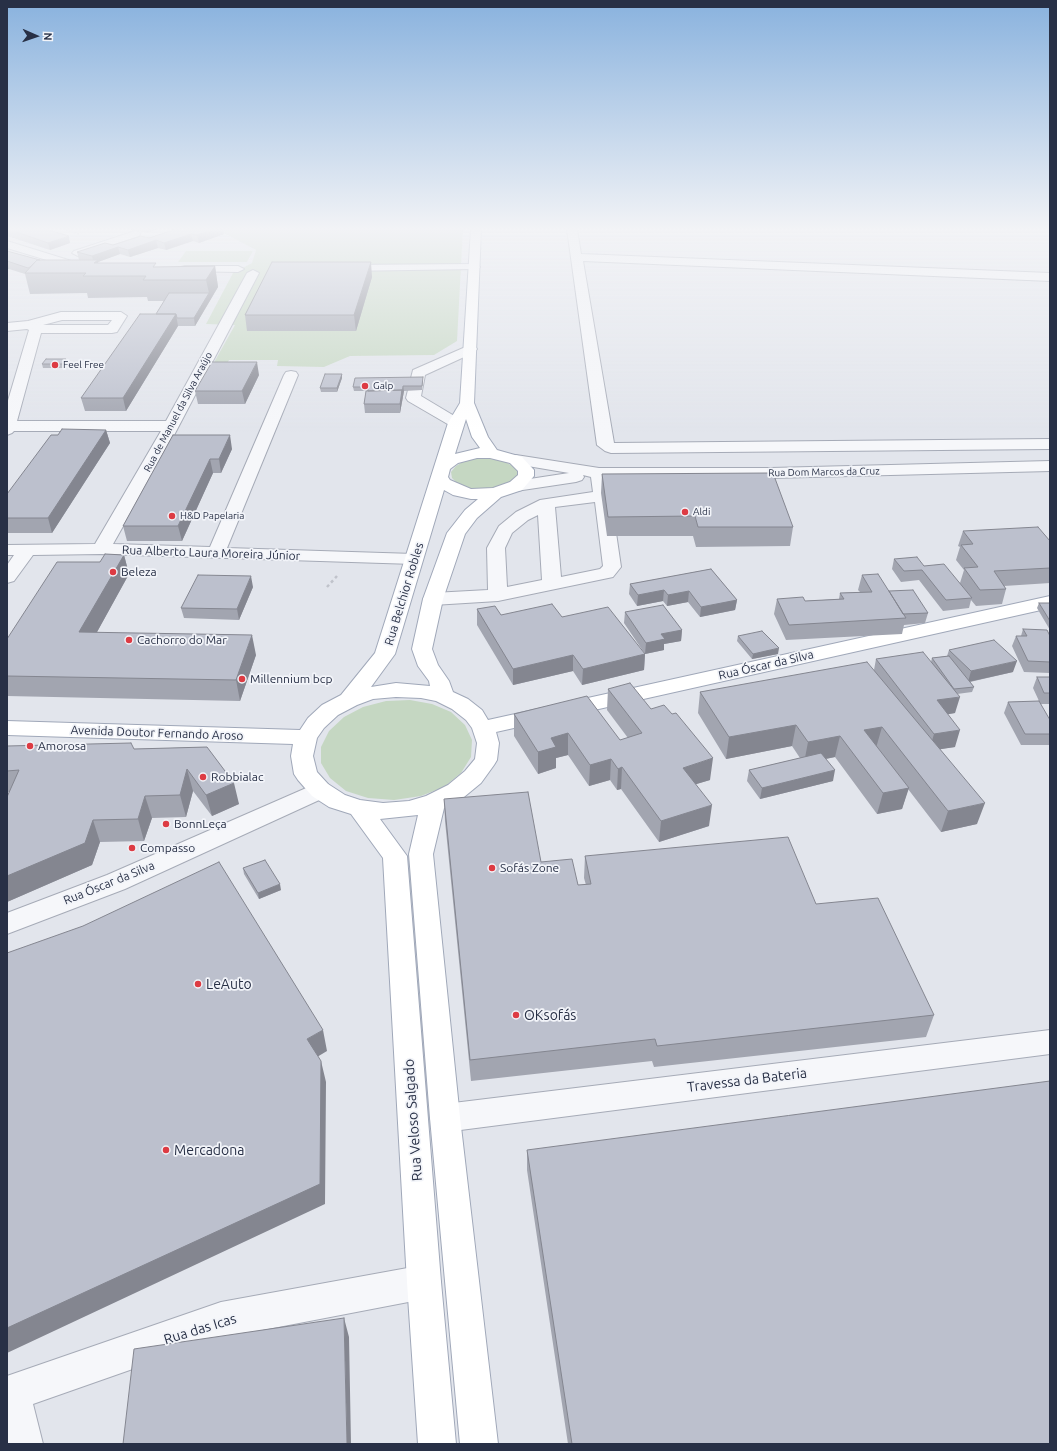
<!DOCTYPE html>
<meta charset="utf-8">
<style>
body{margin:0}
#map{position:relative;width:1057px;height:1451px;overflow:hidden;background:#e2e5ec;font-family:Ubuntu,sans-serif}
canvas{display:block}
.frame{position:absolute;inset:0;border:8px solid #283046;pointer-events:none}
.north{position:absolute;left:16px;top:16px;width:40px;height:40px;-webkit-text-stroke:3px #f2f4f9;paint-order:stroke;rotate:92deg;font-size:11px;font-weight:700;line-height:16px;text-align:center;color:#283046}
.north::after{content:'';display:block;margin:auto;width:14px;height:18px;background:#283046;clip-path:polygon(50% 0,100% 100%,50% 72%,0 100%)}
</style>
<div id="map">
<canvas width="1057" height="1451"></canvas>
<div class="frame"></div>
<div class="north">N</div>
</div>
<script>
const c = document.querySelector('canvas').getContext('2d');
c.lineJoin = 'round';
function fill(path, color) {
  c.fillStyle = color;
  c.fill(path, 'evenodd');
}
function poly(rows) {
  const path = new Path2D();
  for (const r of rows) {
    path.moveTo(r[0], r[1]);
    for (let i = 2; i < r.length; i += 2) path.lineTo(r[i], r[i + 1]);
  }
  return path;
}
function trace(path, color, width, dash) {
  c.strokeStyle = color;
  c.lineWidth = width;
  c.lineCap = dash ? 'butt' : 'round';
  c.setLineDash(dash || []);
  c.stroke(path);
}
function drawText(font, color, halo, rows, align = 'center') {
  c.font = font + ' Ubuntu,sans-serif';
  c.lineWidth = 3.5;
  c.setLineDash([]);
  c.textBaseline = 'middle';
  c.strokeStyle = halo;
  c.fillStyle = color;
  for (const [text, x, y, turn = 0] of rows) {
    c.save();
    c.translate(x, y);
    c.rotate((+turn || 0) * Math.PI / 180);
    c.textAlign = isNaN(turn) ? turn : align;
    if (halo) c.strokeText(text, 0, 0);
    c.fillText(text, 0, 0);
    c.restore();
  }
}
fill(poly([
 [216,229,463,229,457,341,434,355,350,356,324,367,277,366,278,360,229,360,225,367,212,366,235,325,206,324,233,273,252,263,256,250],
 [186,251,253,251,247,262,178,262],
 [477,458,502,460,516,468,518,475,513,482,493,489,468,488,458,484,452,478,451,472,456,466,464,461],
 [410,700,432,704,451,712,465,725,472,740,471,757,461,773,444,787,421,796,394,800,368,798,346,791,330,778,321,763,321,747,329,731,344,717,363,707,386,701]
]), '#c5d7c2');
const minor = poly([
 [567,229,577,229,581,254,1050,273,1050,281,583,261,614,443,1050,439,1050,449,611,453,605,451,597,445,567,229],
 [135,231,139,232,140,234,139,236,82,255,78,256,72,253,74,251,135,231],
 [7,241,78,263,92,265,94,267,88,270,73,268,7,248,7,241],
 [474,264,480,267,478,269,342,271,336,268,342,265,474,264],
 [185,266,238,266,244,269,238,272,181,271,179,269,181,267,185,266],
 [253,270,259,273,171,441,113,544,210,547,284,375,286,372,291,371,296,372,298,375,227,548,414,554,420,555,423,559,420,563,414,564,101,554,33,555,14,581,7,583,7,565,14,555,7,555,7,545,95,544,161,431,14,431,12,433,7,435,7,404,29,330,27,329,7,331,7,323,28,321,61,312,121,312,127,316,117,332,112,333,41,333,17,421,166,421,247,273,253,270],
 [62,320,112,320,108,325,43,325,62,320],
 [470,345,475,346,477,349,475,352,425,375,421,396,461,420,464,423,461,426,456,428,451,426,408,401,406,398,413,370,470,345],
 [516,455,599,468,771,468,1050,461,1050,471,771,478,608,478,621,567,613,577,498,601,433,605,426,603,423,599,426,595,433,593,488,590,487,548,499,526,516,512,540,500,593,492,591,477,583,475,584,477,582,480,576,482,516,491,510,490,508,486,510,482,569,473,510,463,508,460,510,457,516,455],
 [595,502,603,566,600,569,561,577,555,507,595,502],
 [538,515,542,580,507,587,505,548,512,533,528,520,538,515],
 [320,782,328,784,332,790,328,796,125,889,7,934,7,913,107,875,320,782],
 [1050,1030,1050,1054,445,1132,434,1128,430,1118,434,1108,445,1104,1050,1030],
 [424,1265,436,1270,441,1282,436,1294,424,1299,221,1338,33,1404,43,1444,7,1444,7,1376,221,1302,424,1265]
]);
const major = poly([
 [471,229,481,229,474,403,488,437,497,450,522,457,534,470,534,476,522,490,501,497,477,518,465,534,443,599,432,649,438,665,449,681,453,692,468,699,482,710,488,720,1050,596,1050,608,496,732,499,743,497,760,494,765,481,783,464,797,444,808,433,854,460,1118,498,1444,460,1444,430,1118,409,854,418,815,380,819,407,856,441,1282,456,1444,418,1444,407,1282,383,858,351,814,329,807,312,796,298,780,294,774,291,756,293,744,7,735,7,721,300,730,308,718,322,705,341,695,375,653,448,423,460,403,471,229],
 [466,419,472,437,480,448,455,454,466,419],
 [477,458,490,458,510,463,518,471,518,475,510,482,493,488,471,489,450,480,448,477,450,469,458,463,477,458],
 [444,490,453,495,471,499,478,499,465,510,447,533,423,599,412,649,418,666,429,681,430,686,396,683,371,687,395,654,444,490],
 [396,697,421,698,436,701,452,709,466,720,472,728,477,743,475,759,465,771,448,785,426,796,409,801,383,803,360,800,345,795,328,784,317,772,313,756,317,738,324,728,338,715,357,705,373,699,396,697]
]);
trace(minor, '#a6abb7', 2);
trace(major, '#a0a8b9', 2);
trace(poly([
 [63,229,79,234]
]), '#c0c3cb', 1.5, [1.5, 1.5]);
trace(poly([
 [327,587,337,576]
]), '#c0c3cb', 2.5, [3, 3]);
fill(minor, '#f6f7fa');
fill(major, '#fff');
fill(poly([
 [7,229,70,243,50,250,7,236],
 [130,229,156,229,147,233],
 [190,229,223,229,224,234,199,243,193,241,166,250,158,248,130,257,120,254,98,262,98,263,156,267,215,266,218,287,195,326,178,326,126,411,85,411,81,398,156,314,164,301,148,301,147,297,88,298,87,293,30,294,25,274,9,269,7,269,7,251,40,260,79,260,77,252,183,231],
 [372,277,356,331,247,331,245,315],
 [66,359,67,363,63,368,43,368,42,364],
 [342,374,342,378,337,392,321,392,320,388],
 [259,375,245,404,198,404,195,391],
 [423,382,422,390,404,391,400,413,365,413,364,404,366,391,354,391,353,387],
 [106,430,110,443,52,533,7,533,7,494,58,435],
 [173,435,232,449,221,473,213,473,182,541,127,541,123,526],
 [602,474,793,527,790,546,696,547,693,536,607,536,601,493],
 [963,531,1050,541,1050,583,1004,586,1006,589,1002,604,976,606,971,600,969,608,943,611,919,580,901,582,892,569,894,559,924,566,960,583,964,570,956,560,960,547,958,546],
 [124,555,129,574,97,632,256,655,240,701,7,696,7,639,100,562],
 [711,569,737,600,735,610,700,617,688,602,667,606,663,601,637,606,629,594,630,584],
 [862,575,928,613,925,623,904,625,902,634,786,640,774,614,777,599,805,601,839,599,840,593,860,592,858,590],
 [253,587,239,620,184,618,181,608],
 [1039,603,1050,603,1050,630,1037,608],
 [477,609,501,615,562,617,645,654,644,670,582,685,573,671,513,685,477,625],
 [625,612,682,630,681,641,664,644,664,650,645,654,624,623],
 [1023,629,1050,636,1050,673,1024,672,1012,646,1016,636,1021,636],
 [738,636,778,654,752,659,737,641],
 [949,650,1013,672,970,682,974,687,972,692,957,694,955,713,948,714,955,747,940,749,977,824,941,832,908,789,902,809,877,814,835,757,826,759,833,781,760,799,747,781,749,770,800,758,792,746,726,759,698,713,700,692,874,670,876,659,931,662,932,658,947,656],
 [1050,675,1050,704,1041,704,1050,734,1050,745,1021,745,1004,713,1008,702,1039,701,1033,688,1037,677,1049,677],
 [608,689,651,709,710,780,696,784,709,826,659,842,621,789,617,790,610,780,589,786,568,755,556,758,556,768,538,774,514,736,514,714,620,740,628,738,607,710],
 [7,746,134,749,207,747,239,804,212,816,193,791,186,817,152,818,144,841,100,842,92,865,7,902,7,797,9,792,7,792],
 [444,799,541,862,578,885,586,885,584,878,585,856,816,904,934,1015,926,1037,654,1067,652,1061,471,1081,445,821],
 [243,868,281,890,259,899,244,874],
 [527,1150,1050,1444,568,1444,527,1170]
]), '#a2a5b0');
fill(poly([
 [147,229,156,229,147,233],
 [216,229,223,229,224,234,199,243,197,235],
 [191,234,193,241,166,250,164,243],
 [69,236,70,243,50,250,48,243],
 [156,240,158,248,130,257,128,250],
 [118,247,120,254,98,262,102,276,94,264,92,256],
 [7,261,9,269,7,269],
 [371,262,372,277,356,331,354,315],
 [215,266,218,287,195,326,194,318,209,293,206,280],
 [176,314,178,326,126,411,123,398],
 [66,359,67,363,63,368,62,364],
 [257,362,259,375,245,404,242,391],
 [342,374,342,378,337,392,337,388],
 [403,386,404,391,400,413,400,404,402,390],
 [106,430,110,443,52,533,48,518],
 [230,435,232,449,221,473,219,459],
 [210,459,213,473,182,541,178,526],
 [124,555,129,574,86,652,79,632],
 [251,576,253,587,239,620,237,609],
 [664,590,663,601,637,606,638,595],
 [689,591,688,602,667,606,668,595],
 [737,600,735,610,700,617,701,607],
 [682,630,681,641,664,644,664,650,645,654,646,643,661,634],
 [252,635,256,655,240,701,236,680],
 [779,648,778,654,752,659,753,654],
 [645,654,644,670,582,685,583,669],
 [573,655,573,671,513,685,513,669],
 [1017,661,1013,672,968,682,971,671],
 [960,697,955,713,932,717,937,700],
 [796,725,792,746,726,759,729,737],
 [882,727,876,748,864,730],
 [960,730,955,747,929,751,934,734],
 [568,733,568,755,556,758,556,768,538,774,538,752,551,738],
 [840,736,835,757,804,763,808,742],
 [713,758,710,780,680,789,683,768],
 [611,759,610,780,589,786,590,765],
 [622,767,621,789,617,790,618,769],
 [187,769,193,791,186,817,180,795],
 [835,770,833,781,760,799,762,788],
 [234,783,239,804,212,816,206,795],
 [909,788,902,809,877,814,883,793],
 [145,796,152,818,144,841,138,819],
 [985,803,977,824,941,832,948,811],
 [712,805,709,826,659,842,661,821],
 [93,820,100,842,92,865,7,902,7,876],
 [280,884,281,890,259,899,258,893],
 [323,1030,327,1051,312,1060,307,1039],
 [321,1061,326,1082,325,1204,7,1353,7,1328],
 [344,1318,349,1337,351,1444,347,1444]
]), '#848690');
const building = poly([
 [8,229,45,229,69,236,48,243,8,229],
 [176,229,183,231,190,229,216,229,197,235,191,234,164,243,156,240,128,250,118,247,92,256,77,252,105,243,113,245,141,236,149,238,176,229],
 [7,251,40,260,37,260,30,267,28,268,7,261,7,251],
 [37,260,98,260,94,263,156,263,153,267,215,266,206,280,143,280,146,276,83,276,86,273,25,273,37,260],
 [272,262,371,262,354,315,245,315,272,262],
 [169,293,209,293,194,318,177,318,176,314,156,314,169,293],
 [140,314,176,314,123,398,81,398,140,314],
 [46,359,66,359,62,364,42,364,46,359],
 [212,362,257,362,242,391,195,391,212,362],
 [325,374,342,374,337,388,320,388,325,374],
 [423,377,422,386,403,386,402,395,402,390,368,391,368,387,353,387,355,378,423,377],
 [402,390,400,404,364,404,366,391,402,390],
 [62,429,106,430,48,518,7,518,7,494,51,435,58,435,62,429],
 [173,435,230,435,219,459,210,459,178,526,123,526,173,435],
 [773,473,793,527,698,527,695,516,608,517,602,474,773,473],
 [1038,527,1050,541,1050,568,994,571,1006,589,980,590,964,568,978,567,961,545,973,544,963,531,1038,527],
 [105,554,124,555,79,632,252,635,236,680,7,676,7,639,57,562,100,562,105,554],
 [917,557,924,566,944,564,972,598,946,600,922,570,904,571,894,559,917,557],
 [711,569,737,600,701,607,689,591,668,595,664,590,638,595,630,584,711,569],
 [878,574,906,618,789,625,777,599,803,597,805,601,844,599,840,593,872,592,862,575,878,574],
 [198,575,251,576,237,609,181,608,198,575],
 [913,590,928,613,903,614,889,591,913,590],
 [1039,603,1050,603,1050,621,1039,603],
 [552,604,562,617,608,607,645,654,583,669,573,655,513,669,477,609,495,606,501,615,552,604],
 [663,605,682,630,661,634,665,639,646,643,625,612,663,605],
 [1023,629,1047,630,1050,636,1050,662,1028,661,1016,636,1027,636,1023,629],
 [762,631,779,648,753,654,738,636,762,631],
 [994,640,1017,661,971,671,949,650,994,640],
 [923,652,960,697,937,700,960,730,934,734,876,659,923,652],
 [949,656,974,687,954,689,932,658,949,656],
 [867,662,985,803,948,811,882,727,864,730,909,788,883,793,840,736,808,742,796,725,729,737,700,692,867,662],
 [1037,677,1050,677,1050,693,1044,693,1037,677],
 [630,683,651,709,664,705,672,714,676,713,713,758,683,768,712,805,661,821,622,767,618,769,611,759,590,765,568,733,551,738,556,747,538,752,514,714,587,696,620,740,642,733,608,689,630,683],
 [1039,701,1050,720,1050,734,1025,734,1008,702,1039,701],
 [131,743,134,749,207,747,234,783,206,795,187,769,180,795,145,796,138,819,93,820,85,843,7,876,7,797,19,770,7,771,7,746,131,743],
 [821,753,835,770,762,788,749,770,821,753],
 [528,792,541,862,572,859,578,885,591,884,585,856,788,837,816,904,878,898,934,1015,657,1046,655,1039,470,1060,444,799,528,792],
 [265,860,280,884,258,893,243,868,265,860],
 [219,862,323,1030,307,1039,321,1061,320,1184,7,1328,7,953,83,926,219,862],
 [1050,1081,1050,1444,572,1444,527,1150,1050,1081],
 [344,1318,347,1444,123,1444,134,1349,344,1318]
]);
fill(building, '#bcc0cd');
trace(building, '#848690', 1);
const sky = c.createLinearGradient(0, 0, 0, 432);
sky.addColorStop(0, '#89b2de');
sky.addColorStop(0.53, '#f2f3f6');
sky.addColorStop(1, '#f2f3f600');
c.fillStyle = sky;
c.fillRect(0, 0, 1057, 432);
for (const [x, y, r, color] of [
 [55,365,4,"#dd3b43"],
 [365,386,4,"#dd3b43"],
 [685,512,4,"#dd3b43"],
 [172,516,4,"#dd3b43"],
 [113,572,4,"#dd3b43"],
 [129,640,4,"#dd3b43"],
 [242,679,4,"#dd3b43"],
 [30,746,4,"#dd3b43"],
 [203,777,4,"#dd3b43"],
 [166,824,4,"#dd3b43"],
 [132,848,4,"#dd3b43"],
 [492,868,4,"#dd3b43"],
 [198,984,4,"#dd3b43"],
 [516,1015,4,"#dd3b43"],
 [166,1150,4,"#dd3b43"]
]) {
  const dot = new Path2D();
  dot.arc(x, y, r, 0, 2 * Math.PI);
  c.fillStyle = color;
  c.fill(dot);
  trace(dot, '#f2f4f9', 1.5);
}
drawText('10px', '#283046', '#f2f4f9', [
 ["Feel Free",63,365],
 ["Galp",373,386],
 ["Aldi",693,512],
 ["H&D Papelaria",180,516]
], 'left');
drawText('10px', '#283046', '#f2f4f9', [
 ["Rua de Manuel da Silva Araújo",178,412,-62],
 ["Rua Dom Marcos da Cruz",824,472,-1]
]);
drawText('12px', '#283046', '#f2f4f9', [
 ["Rua Alberto Laura Moreira Júnior",211,553,2],
 ["Rua Belchior Robles",404,594,-73],
 ["Rua Óscar da Silva",766,665,-13],
 ["Avenida Doutor Fernando Aroso",157,733,2],
 ["Rua Óscar da Silva",109,883,-22]
]);
drawText('12px', '#283046', '#f2f4f9', [
 ["Beleza",121,572],
 ["Cachorro do Mar",137,640],
 ["Millennium bcp",250,679],
 ["Amorosa",38,746],
 ["Robbialac",211,777],
 ["BonnLeça",174,824],
 ["Compasso",140,848],
 ["Sofás Zone",500,868]
], 'left');
drawText('14px', '#283046', '#f2f4f9', [
 ["LeAuto",206,984],
 ["OKsofás",524,1015],
 ["Mercadona",174,1150]
], 'left');
drawText('14px', '#283046', '#f2f4f9', [
 ["Travessa da Bateria",747,1080,-7],
 ["Rua Veloso Salgado",413,1120,-94],
 ["Rua das Icas",200,1329,-17]
]);
</script>
